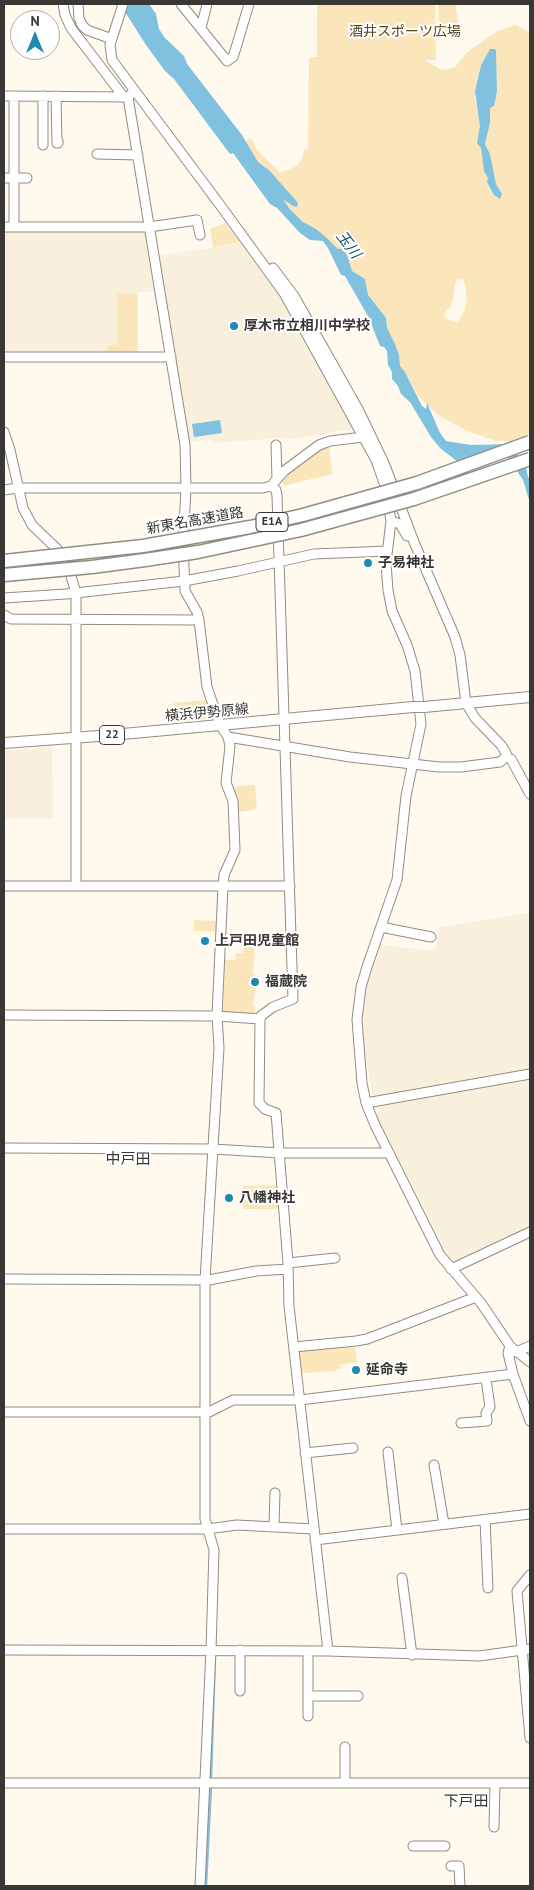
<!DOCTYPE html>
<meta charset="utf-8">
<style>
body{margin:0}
#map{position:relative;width:534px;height:1890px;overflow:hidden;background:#fff9ee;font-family:"PT Sans",sans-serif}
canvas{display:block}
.frame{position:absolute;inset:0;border:5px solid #3a3834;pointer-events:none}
.north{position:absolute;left:10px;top:10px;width:50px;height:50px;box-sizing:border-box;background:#fff;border:1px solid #b0afae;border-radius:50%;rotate:0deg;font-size:14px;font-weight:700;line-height:20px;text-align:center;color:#3a3834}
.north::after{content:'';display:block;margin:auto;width:18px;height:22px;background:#1f89b0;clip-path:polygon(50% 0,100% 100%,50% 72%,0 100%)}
</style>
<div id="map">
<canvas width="534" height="1890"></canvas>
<div class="frame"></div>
<div class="north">N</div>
</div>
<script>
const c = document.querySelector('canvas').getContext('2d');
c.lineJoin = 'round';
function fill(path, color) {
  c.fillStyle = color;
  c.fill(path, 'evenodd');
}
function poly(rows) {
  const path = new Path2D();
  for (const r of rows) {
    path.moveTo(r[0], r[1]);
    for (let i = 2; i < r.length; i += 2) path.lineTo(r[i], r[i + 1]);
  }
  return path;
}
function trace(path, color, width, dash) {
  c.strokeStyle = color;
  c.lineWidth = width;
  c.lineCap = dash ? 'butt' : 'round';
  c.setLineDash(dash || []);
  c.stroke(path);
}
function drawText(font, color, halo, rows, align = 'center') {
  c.font = font + ' "PT Sans","Noto Sans JP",sans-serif';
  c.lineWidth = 4;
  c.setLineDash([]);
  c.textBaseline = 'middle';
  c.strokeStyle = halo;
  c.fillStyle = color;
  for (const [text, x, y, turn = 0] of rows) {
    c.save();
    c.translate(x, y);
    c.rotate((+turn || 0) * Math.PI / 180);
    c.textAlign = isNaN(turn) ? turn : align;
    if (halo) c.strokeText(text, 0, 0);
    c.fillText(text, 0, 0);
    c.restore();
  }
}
fill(poly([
 [4,229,142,229,147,233,156,291,138,292,138,355,4,355],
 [240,243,282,298,320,364,354,429,285,440,280,438,213,443,212,439,189,442,159,256],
 [52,747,53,819,4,819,4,751],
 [530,913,530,1071,377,1098,372,1095,363,1036,366,987,379,945,435,951,440,927],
 [530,1078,530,1228,456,1263,451,1260,376,1115,381,1103]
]), '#f9efdd');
fill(poly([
 [317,4,435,4,436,60,425,60,441,70,454,68,467,52,498,31,515,25,520,27,530,33,530,434,511,441,496,441,467,431,438,415,418,396,405,372,400,366,399,355,395,344,387,329,386,319,368,295,365,279,352,271,347,255,338,249,316,229,303,222,289,208,282,198,297,203,264,166,258,162,246,143,249,138,254,142,255,147,259,152,280,173,297,166,302,159,304,150,308,149,309,60,311,57,317,57],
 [490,49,496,51,497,91,490,108,490,123,485,144,490,154,496,184,500,192,494,195,488,182,488,178,484,167,481,148,478,140,481,131,479,112,475,99,476,83,481,65],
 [459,279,463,280,465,284,467,301,465,309,458,322,449,320,445,317,444,314,452,304,456,280],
 [438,4,455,4,460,30,455,34,442,35,439,32],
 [225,223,240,242,213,247,210,229],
 [117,293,137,293,137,353,108,353,108,347,118,343],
 [329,447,332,474,283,486,282,479,284,475,317,451],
 [207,700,210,718,175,722,174,703],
 [255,785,257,809,238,812,232,787],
 [194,920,218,921,218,931,194,931],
 [247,946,254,946,254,951,255,952,253,973,257,976,253,1006,255,1006,255,1017,223,1015,225,960,235,960,236,953,243,953,243,947],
 [280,1185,282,1209,243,1209,243,1186],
 [355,1345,357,1362,340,1365,341,1369,336,1369,335,1371,300,1373,298,1350]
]), '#fbe5ba');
fill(poly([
 [120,4,149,4,156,14,159,29,165,38,184,56,187,64,242,135,258,162,269,170,298,203,297,207,293,206,283,199,289,208,303,222,316,229,329,240,338,249,342,249,347,255,352,271,365,279,368,295,386,318,387,328,395,344,399,355,400,366,405,372,422,406,426,409,427,403,440,433,446,441,471,445,510,444,512,446,526,467,528,477,530,478,530,503,523,480,507,456,458,462,440,448,431,437,410,402,401,394,398,386,392,379,392,372,388,365,387,351,384,347,380,346,369,318,345,276,341,275,328,248,323,241,310,240,300,233,277,208,270,204,233,153,230,154,174,79,165,71,146,45],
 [490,49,495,49,496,51,497,91,494,106,490,108,490,123,485,144,490,154,496,184,502,194,500,199,494,195,487,182,488,178,484,171,481,148,477,143,480,126,475,91,481,65],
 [220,420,222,433,194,437,192,424]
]), '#80c1e0');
trace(poly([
 [211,1779,215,1653],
 [206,1886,211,1786]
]), '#80c1e0', 2.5);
const minor = poly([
 [63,4,65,15,71,28,123,96],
 [78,4,79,18,82,25,87,30,112,39],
 [123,4,110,45,112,60,223,209,284,293,376,460,385,486,391,521,386,563,388,590,392,611,407,645,415,671,421,724,406,796,397,880,367,967,361,987,357,1020,362,1083,366,1103,375,1125,440,1255,481,1303,510,1346,530,1362],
 [181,4,227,61,233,57,235,51,249,4],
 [201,28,207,4],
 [4,96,128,97,132,93],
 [43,96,43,145],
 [56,96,57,143,58,143,58,141],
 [128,97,185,445,186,489,183,543,185,591,197,612,199,620,207,687,220,725,228,737,230,746,226,783,233,801,235,850,224,875,223,886,217,1016,219,1048,205,1280,205,1519,214,1550,211,1650,200,1886],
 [97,154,138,155],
 [4,178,27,178],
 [4,227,149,227,197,220,200,235],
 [14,227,14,96],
 [4,357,171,357],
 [4,432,10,450,23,508,32,525,58,550,67,563,76,593,76,885],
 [276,445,277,479],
 [271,486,276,490,277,496,293,999,273,1007,261,1016,260,1019,259,1103,265,1109,276,1113,288,1263,289,1306,328,1651],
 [4,490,18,488,263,488,271,486,284,471,319,445,330,441,363,437],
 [391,521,400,524,407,536],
 [4,598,66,594,184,581,238,571,314,554,387,551],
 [4,615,11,619,199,620],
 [228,737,350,757,439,767,461,767,500,762,507,756,505,751,501,745,475,718,466,703,460,655,455,637,414,542,384,463,359,411,323,347,294,296,273,268],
 [511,759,530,794],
 [4,886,290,886],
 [381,927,431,937],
 [4,1015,217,1016,260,1019],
 [366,1103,530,1074],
 [4,1148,213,1149,280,1153,389,1153],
 [288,1263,335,1258],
 [451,1269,530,1232],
 [4,1279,209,1280,256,1271,288,1269],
 [510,1346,508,1353,513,1374,530,1421],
 [294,1347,356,1341,367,1339,476,1297],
 [516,1352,530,1346],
 [4,1412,209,1412,233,1400,300,1400,513,1374],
 [461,1423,487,1421,486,1413,490,1407,486,1379],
 [388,1452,397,1530],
 [305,1453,353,1448],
 [434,1465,444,1524],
 [485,1520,488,1588],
 [274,1526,275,1493],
 [4,1529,207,1529,237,1525,313,1529],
 [315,1540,530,1514],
 [530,1575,517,1591,530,1738],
 [402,1578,412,1655],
 [4,1650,328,1651,479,1656,530,1649],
 [240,1691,240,1650],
 [308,1696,358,1696],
 [308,1716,308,1651],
 [345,1747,345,1783],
 [4,1783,530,1783],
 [494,1827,495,1783],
 [413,1846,445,1846],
 [451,1866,459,1866,460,1886]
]);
const major = poly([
 [424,707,530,697],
 [4,743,112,735,413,707]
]);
trace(minor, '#928d83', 11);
trace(major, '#928d83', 12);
trace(minor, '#fff', 9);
trace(major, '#fff', 10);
const majorBridge = poly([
 [413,707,424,707]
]);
const highwayBridge = poly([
 [4,561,143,546,250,527,303,515,417,483,530,442],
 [4,575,92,567,145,560,198,552,301,530,414,499,530,459]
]);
trace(majorBridge, '#928d83', 12, []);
trace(highwayBridge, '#928d83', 15, []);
trace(majorBridge, '#fff', 10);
trace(highwayBridge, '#fff', 12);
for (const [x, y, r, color] of [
 [234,326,5,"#1f89b0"],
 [368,563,5,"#1f89b0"],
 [205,941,5,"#1f89b0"],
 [255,982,5,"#1f89b0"],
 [229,1198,5,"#1f89b0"],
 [356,1370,5,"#1f89b0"]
]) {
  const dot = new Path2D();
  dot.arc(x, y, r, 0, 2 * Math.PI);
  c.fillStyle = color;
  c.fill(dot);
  trace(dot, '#fff', 2);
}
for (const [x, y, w] of [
 [272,522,32],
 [112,735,25]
]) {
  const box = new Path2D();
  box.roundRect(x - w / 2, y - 9.5, w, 19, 4);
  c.fillStyle = '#fff';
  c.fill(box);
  trace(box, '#3a3834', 1);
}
drawText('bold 12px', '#3a3834', null, [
 ["E1A",272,522],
 ["22",112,735]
]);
drawText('14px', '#5a461b', '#fff', [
 ["酒井スポーツ広場",405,32]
]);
drawText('bold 14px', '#3a3834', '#fff', [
 ["厚木市立相川中学校",244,326],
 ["子易神社",378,563],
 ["上戸田児童館",215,941],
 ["福蔵院",265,982],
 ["八幡神社",239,1198],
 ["延命寺",366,1370]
], 'left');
drawText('14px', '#3a3834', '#fff', [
 ["新東名高速道路",195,521,-10],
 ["横浜伊勢原線",207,713,-5]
]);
drawText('italic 15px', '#194e64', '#fff', [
 ["玉川",348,245,52]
]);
drawText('15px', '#3a3834', '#fff', [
 ["中戸田",128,1160],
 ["下戸田",466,1802]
]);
</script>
